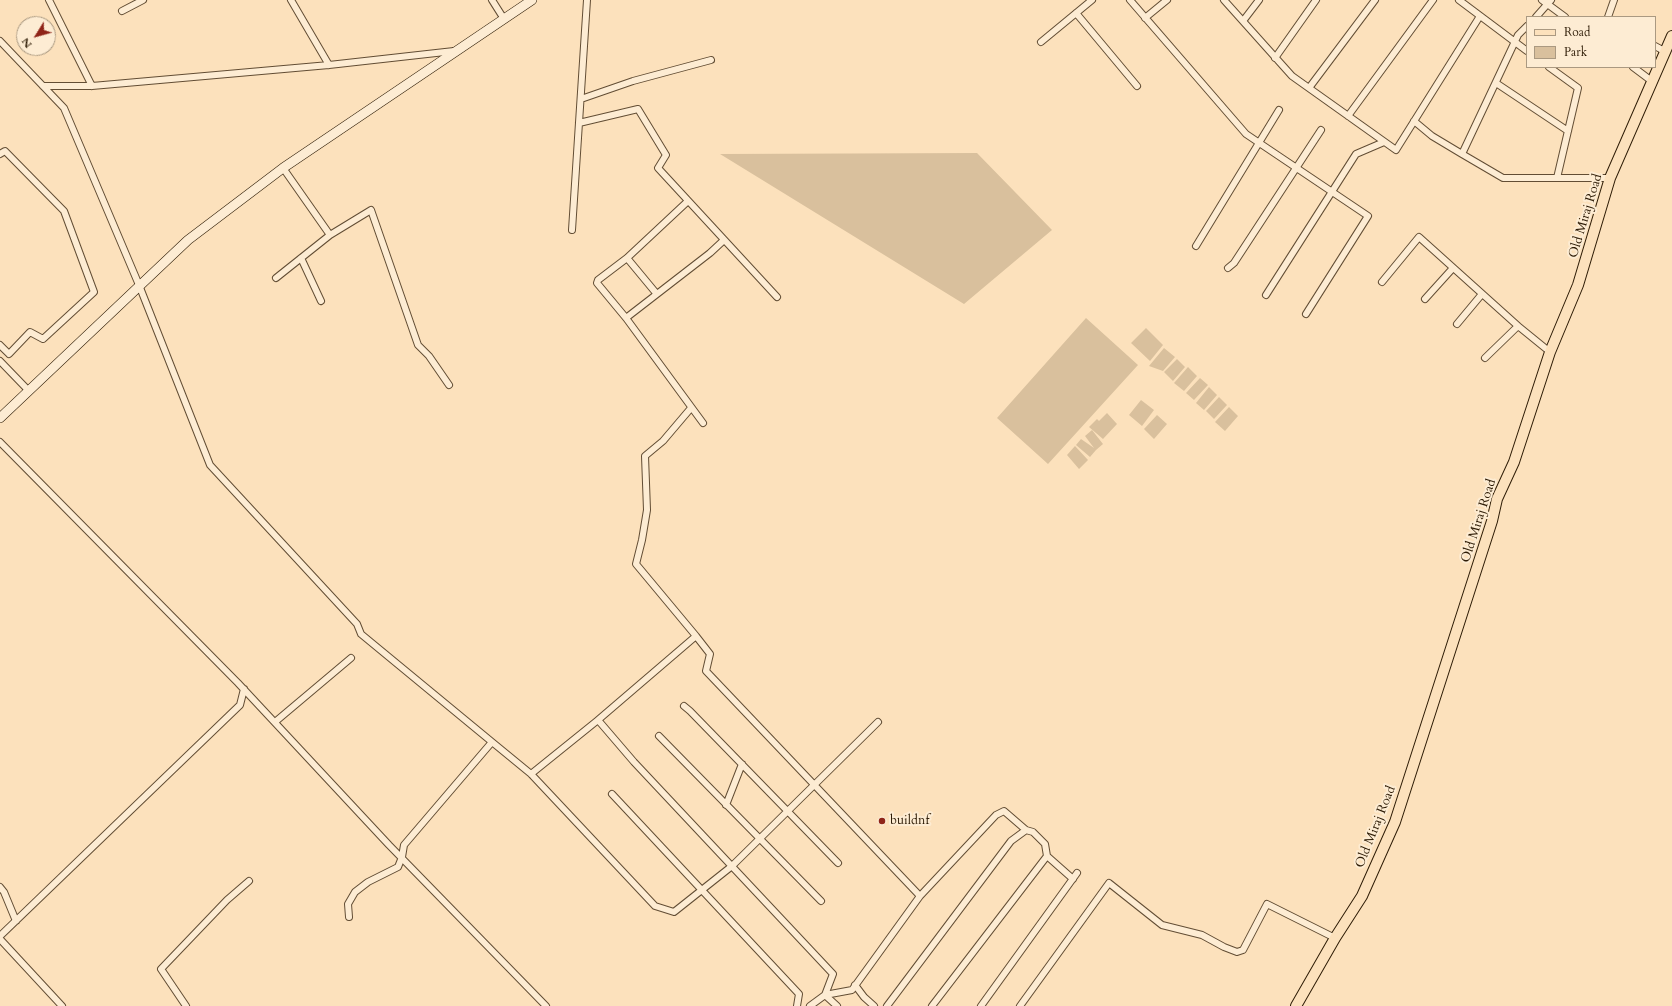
<!DOCTYPE html>
<style>
body{margin:0}
#map{position:relative;width:1672px;height:1006px;overflow:hidden;background:#fce1bc;font-family:Cardo,serif}
canvas{display:block}
.legend{position:absolute;left:1526px;top:16px;width:130px;height:52px;box-sizing:border-box;background:#fdecd3;border:1px solid #aa9981;margin:0;padding:5px 7px;list-style:none;font-size:12px;color:#2e1c06}
.legend li{display:flex;align-items:center;gap:8px;height:20px}
.legend b{width:20px;border:1px solid #aa9981}
.north{position:absolute;left:16px;top:16px;width:40px;height:40px;box-sizing:border-box;background:#fdecd3;border:1px solid #aa9981;border-radius:50%;rotate:233deg;font-size:11px;font-weight:700;line-height:16px;text-align:center;color:#2e1c06}
.north::after{content:'';display:block;margin:auto;width:14px;height:18px;background:#8f2418;clip-path:polygon(50% 0,100% 100%,50% 72%,0 100%)}
</style>
<div id="map">
<canvas width="1672" height="1006"></canvas>
<ul class="legend">
<li><b style="height:5px;background:#fce1bc"></b>Road</li>
<li><b style="height:11px;background:#d9c09d"></b>Park</li>
</ul>
<div class="north">N</div>
</div>
<script>
const c = document.querySelector('canvas').getContext('2d');
c.lineJoin = 'round';
function fill(path, color) {
  c.fillStyle = color;
  c.fill(path, 'evenodd');
}
function poly(rows) {
  const path = new Path2D();
  for (const r of rows) {
    path.moveTo(r[0], r[1]);
    for (let i = 2; i < r.length; i += 2) path.lineTo(r[i], r[i + 1]);
  }
  return path;
}
function trace(path, color, width, dash) {
  c.strokeStyle = color;
  c.lineWidth = width;
  c.lineCap = dash ? 'butt' : 'round';
  c.setLineDash(dash || []);
  c.stroke(path);
}
function drawText(font, color, halo, rows, align = 'center') {
  c.font = font + ' Cardo,serif';
  c.lineWidth = 4;
  c.setLineDash([]);
  c.textBaseline = 'middle';
  c.strokeStyle = halo;
  c.fillStyle = color;
  for (const [text, x, y, turn = 0] of rows) {
    c.save();
    c.translate(x, y);
    c.rotate((+turn || 0) * Math.PI / 180);
    c.textAlign = isNaN(turn) ? turn : align;
    if (halo) c.strokeText(text, 0, 0);
    c.fillText(text, 0, 0);
    c.restore();
  }
}
fill(poly([
 [977,153,1052,230,964,304,720,154],
 [1086,318,1138,365,1048,464,997,418],
 [1146,328,1163,345,1150,361,1131,343],
 [1164,348,1175,357,1163,371,1149,366],
 [1177,359,1185,367,1173,381,1164,372],
 [1188,367,1197,376,1184,391,1174,383],
 [1200,378,1208,385,1194,400,1186,393],
 [1209,387,1217,395,1204,410,1196,403],
 [1219,397,1227,405,1214,419,1206,411],
 [1141,400,1154,410,1142,426,1129,415],
 [1229,407,1238,416,1225,431,1215,422],
 [1107,413,1117,424,1103,439,1089,427,1097,419,1101,423,1099,421],
 [1157,415,1167,424,1154,439,1144,429],
 [1092,430,1103,444,1096,450,1090,457,1076,445,1081,439,1094,448,1085,436],
 [1075,446,1088,460,1079,469,1067,455]
]), '#d9c09d');
const minor = poly([
 [49,0,92,86],
 [291,0,329,65],
 [492,0,504,19],
 [1130,0,1246,134,1368,216,1306,314],
 [1224,0,1292,76,1396,150,1480,16],
 [1459,0,1527,51],
 [1542,0,1565,17],
 [122,11,143,0],
 [1076,13,1137,86],
 [1536,17,1551,0],
 [1608,17,1614,0],
 [1145,18,1167,0],
 [1243,21,1259,0],
 [1527,26,1518,35,1462,154,1503,178,1610,178],
 [0,41,64,108,139,285,210,465,357,624,361,634,492,742],
 [1041,42,1092,0],
 [1655,46,1666,52],
 [1275,58,1316,0],
 [1549,67,1578,88,1557,178],
 [1633,67,1653,82],
 [1496,83,1568,131],
 [43,86,92,86,329,65,454,51],
 [1309,88,1375,0],
 [581,99,633,81,711,60],
 [1348,116,1433,0],
 [1414,121,1432,136,1462,154],
 [579,123,638,109,666,155,658,168,777,297],
 [0,154,5,151,64,211,94,292,43,339,30,332,9,354,0,345],
 [283,168,330,235,371,210,418,345,429,356,449,385],
 [688,201,627,258,598,280,597,283,626,318,703,423],
 [572,230,587,0],
 [1196,246,1279,110],
 [301,258,321,301],
 [627,258,656,293],
 [1228,268,1234,263,1321,130],
 [276,278,330,235],
 [1382,282,1419,237,1518,326,1550,352],
 [1266,295,1356,154,1384,142],
 [1425,299,1453,268],
 [626,318,710,253,724,240],
 [1457,324,1482,294],
 [1485,358,1518,326],
 [0,361,28,390],
 [691,408,663,441,645,456,647,510,642,540,636,564,696,636,710,654,706,671,920,896,852,990,825,995,810,1006],
 [0,442,238,683,389,845,546,1006],
 [684,706,690,711,838,863],
 [598,720,634,762,833,974,825,995,837,1006],
 [275,722,351,658],
 [659,736,821,901],
 [531,774,598,720,696,636],
 [612,794,799,994,797,1006],
 [726,805,742,764],
 [0,887,4,892,16,921],
 [920,896,996,815,1004,811,1026,830,1033,832,1045,844,1047,856,1073,879],
 [349,917,348,904,355,892,368,882,398,867,402,857,404,845,492,742,531,774,655,906,674,912,732,866,878,722],
 [0,936,240,705,244,689],
 [0,939,62,1006],
 [855,985,864,997,874,1006],
 [186,1006,161,969,227,900,249,881],
 [887,1006,1011,841,1026,830],
 [932,1006,1047,856],
 [981,1006,1077,873],
 [1020,1006,1109,883,1162,925,1202,935,1224,947,1237,952,1243,950,1267,904,1335,938]
]);
const secondary = poly([
 [0,418,188,240,283,168,532,0]
]);
const primary = poly([
 [1296,1006,1335,938,1362,896,1395,822,1492,521,1497,499,1514,462,1550,352,1578,285,1610,178,1672,36]
]);
trace(minor, '#624d34', 8);
trace(secondary, '#2e1c06', 10);
trace(primary, '#2e1c06', 12);
trace(minor, '#fdecd3', 6);
trace(secondary, '#fdecd3', 9);
trace(primary, '#fce1bc', 10);
for (const [x, y, r, color] of [
 [882,821,4,"#8f2418"]
]) {
  const dot = new Path2D();
  dot.arc(x, y, r, 0, 2 * Math.PI);
  c.fillStyle = color;
  c.fill(dot);
  trace(dot, '#fdecd3', 1.5);
}
drawText('13px', '#2e1c06', '#fdecd3', [
 ["Old Miraj Road",1586,216,-73],
 ["Old Miraj Road",1479,521,-72],
 ["Old Miraj Road",1376,827,-68]
]);
drawText('13px', '#2e1c06', '#fdecd3', [
 ["buildnf",890,821]
], 'left');
</script>
